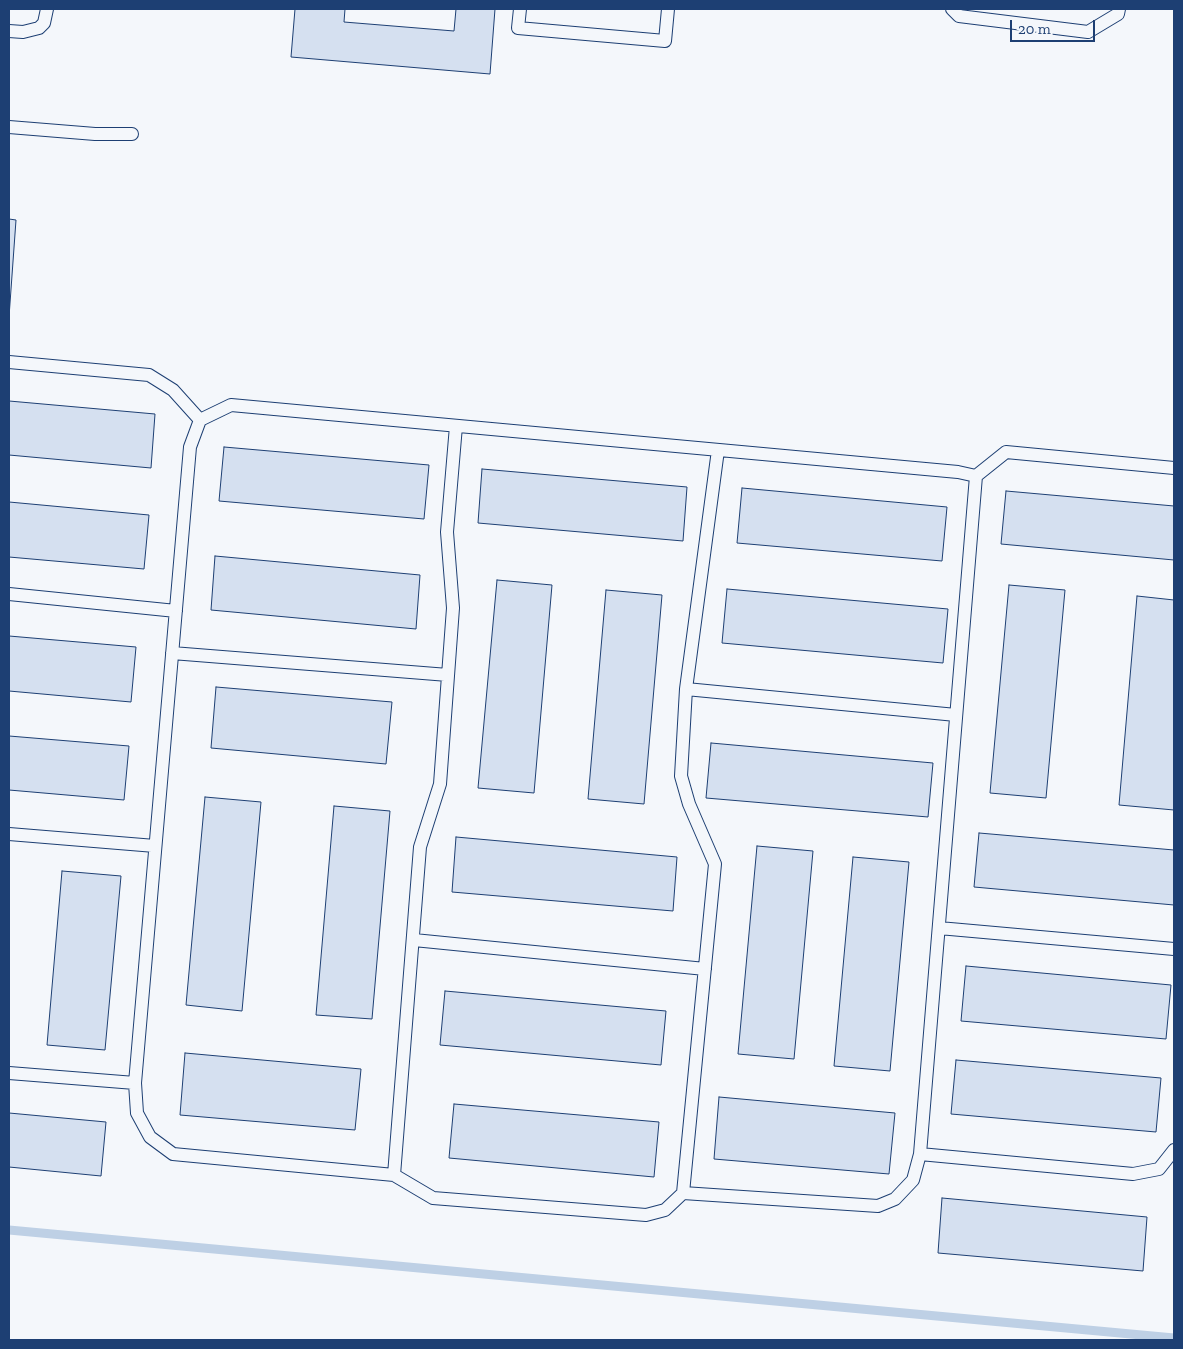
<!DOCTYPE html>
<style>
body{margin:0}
#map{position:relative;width:1183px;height:1349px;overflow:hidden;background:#f4f7fb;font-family:"Zilla Slab",serif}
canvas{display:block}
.frame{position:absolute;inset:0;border:10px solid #1d3f73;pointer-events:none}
.scale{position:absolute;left:1010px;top:20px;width:85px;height:22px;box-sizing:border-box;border:2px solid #1d3f73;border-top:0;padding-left:6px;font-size:15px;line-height:18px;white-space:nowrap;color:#1d3f73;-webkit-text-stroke:4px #f4f7fb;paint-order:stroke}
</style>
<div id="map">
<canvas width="1183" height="1349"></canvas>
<div class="frame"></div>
<div class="scale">20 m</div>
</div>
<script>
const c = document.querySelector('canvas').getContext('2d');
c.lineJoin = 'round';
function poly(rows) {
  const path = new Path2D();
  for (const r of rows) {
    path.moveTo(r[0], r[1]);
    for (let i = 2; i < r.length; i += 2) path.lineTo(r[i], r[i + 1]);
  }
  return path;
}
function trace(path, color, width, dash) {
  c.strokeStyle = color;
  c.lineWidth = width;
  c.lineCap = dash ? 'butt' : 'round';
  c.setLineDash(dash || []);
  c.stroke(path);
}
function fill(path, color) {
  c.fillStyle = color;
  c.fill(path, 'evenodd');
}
trace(poly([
 [9,1230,1174,1338]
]), '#bed0e5', 9);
const building = poly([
 [295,9,345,9,344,22,454,31,456,9,495,9,490,74,291,57,295,9],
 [9,219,16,220,9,317,9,219],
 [9,401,155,414,151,468,9,455,9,401],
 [224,447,429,465,424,519,219,501,224,447],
 [482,469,687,487,683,541,478,523,482,469],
 [742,488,947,507,942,561,737,543,742,488],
 [1006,491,1174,506,1174,560,1001,544,1006,491],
 [9,502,149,515,144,569,9,557,9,502],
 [215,556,420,575,416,629,211,610,215,556],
 [497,580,552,585,534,793,478,788,497,580],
 [1009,585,1065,590,1046,798,990,793,1009,585],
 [727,589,948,609,943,663,722,643,727,589],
 [606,590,662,595,644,804,588,799,606,590],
 [1137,596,1174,600,1174,810,1119,805,1137,596],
 [9,636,136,647,131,702,9,691,9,636],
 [216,687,392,702,386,764,211,748,216,687],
 [9,736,129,746,124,800,9,790,9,736],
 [711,743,933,763,928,817,706,798,711,743],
 [205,797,261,802,242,1011,186,1005,205,797],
 [334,806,390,811,372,1019,316,1015,334,806],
 [979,833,1174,850,1174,905,974,887,979,833],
 [456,837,677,857,673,911,452,892,456,837],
 [757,846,813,851,794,1059,738,1054,757,846],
 [853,857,909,862,890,1071,834,1066,853,857],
 [62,871,121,876,105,1050,47,1045,62,871],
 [966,966,1171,985,1166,1039,961,1021,966,966],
 [445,991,666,1011,661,1065,440,1045,445,991],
 [185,1053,361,1069,355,1130,180,1115,185,1053],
 [956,1060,1161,1078,1156,1132,951,1114,956,1060],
 [719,1097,895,1113,889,1174,714,1159,719,1097],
 [454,1104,659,1122,654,1177,449,1158,454,1104],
 [9,1113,106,1122,101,1176,9,1167,9,1113],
 [942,1198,1147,1217,1143,1271,938,1253,942,1198]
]);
fill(building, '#d5e0f0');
trace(building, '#1d3f73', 1);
const service = poly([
 [520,9,518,28,665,41,668,9],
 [952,9,959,16,1088,32,1118,14,1119,9],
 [9,31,23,32,39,28,44,23,47,9],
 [9,127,95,134,132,134],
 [9,362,149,375,173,390,200,420],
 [718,450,686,689,681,776,689,804,715,864,683,1193,665,1210,646,1215,433,1198,394,1175,173,1154,150,1137,137,1113,135,1083,190,447,200,420,231,405,958,472,976,476],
 [9,594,176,611],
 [172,653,448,675],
 [686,689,956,715],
 [9,834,155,846],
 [939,928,1174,949],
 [414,940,705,969],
 [9,1073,135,1083],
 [920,1154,1133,1174,1159,1169,1174,1150],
 [394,1175,420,847,440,784,453,608,447,532,456,426],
 [683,1193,878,1206,895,1199,913,1180,920,1154,976,476,1006,452,1174,468]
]);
trace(service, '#1d3f73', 14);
trace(service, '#f4f7fb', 12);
</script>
